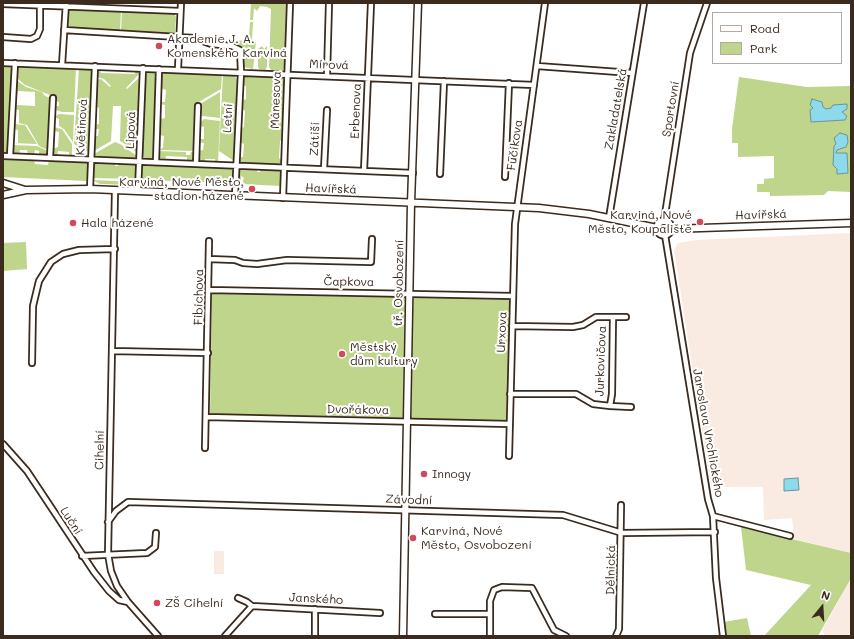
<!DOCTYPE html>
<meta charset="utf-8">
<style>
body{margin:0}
#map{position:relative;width:854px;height:639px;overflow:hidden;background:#fff;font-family:Mali,sans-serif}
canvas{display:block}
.frame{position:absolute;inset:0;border:4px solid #3b2a1e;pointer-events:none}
.legend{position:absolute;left:712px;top:12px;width:130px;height:52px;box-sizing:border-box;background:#fff;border:1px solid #b1aaa5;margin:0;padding:5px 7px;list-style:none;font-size:12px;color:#3b2a1e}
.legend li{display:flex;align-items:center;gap:8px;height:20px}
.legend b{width:20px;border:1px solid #b1aaa5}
.north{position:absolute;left:802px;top:587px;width:40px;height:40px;-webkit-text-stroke:3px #fff;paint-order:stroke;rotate:18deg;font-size:11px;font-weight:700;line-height:16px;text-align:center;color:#3b2a1e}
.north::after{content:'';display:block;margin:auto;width:14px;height:18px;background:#3b2a1e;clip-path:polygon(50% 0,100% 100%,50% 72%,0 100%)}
</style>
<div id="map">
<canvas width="854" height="639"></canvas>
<div class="frame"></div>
<ul class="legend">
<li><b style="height:5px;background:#fff"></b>Road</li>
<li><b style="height:11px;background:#bfd58b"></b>Park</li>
</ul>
<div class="north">N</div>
</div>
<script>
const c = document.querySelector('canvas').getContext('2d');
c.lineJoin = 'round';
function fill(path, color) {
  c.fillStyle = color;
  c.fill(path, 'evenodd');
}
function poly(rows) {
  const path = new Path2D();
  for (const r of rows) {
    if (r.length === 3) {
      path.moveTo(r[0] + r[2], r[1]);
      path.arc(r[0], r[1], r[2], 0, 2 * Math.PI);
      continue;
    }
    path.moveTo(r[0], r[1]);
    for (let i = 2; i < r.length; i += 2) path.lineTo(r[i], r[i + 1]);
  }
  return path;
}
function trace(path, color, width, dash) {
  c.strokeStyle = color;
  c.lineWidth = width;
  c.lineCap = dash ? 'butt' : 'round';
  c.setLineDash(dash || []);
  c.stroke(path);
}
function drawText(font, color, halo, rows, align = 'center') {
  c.font = font + ' Mali,sans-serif';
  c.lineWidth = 4;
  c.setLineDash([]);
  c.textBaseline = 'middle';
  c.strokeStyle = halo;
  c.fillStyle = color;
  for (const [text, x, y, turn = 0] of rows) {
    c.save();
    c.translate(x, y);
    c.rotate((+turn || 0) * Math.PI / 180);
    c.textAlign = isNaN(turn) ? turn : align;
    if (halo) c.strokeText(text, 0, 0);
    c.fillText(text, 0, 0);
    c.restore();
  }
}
fill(poly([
 [851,233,851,553,794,539,792,518,764,520,763,487,711,487,674,250,678,243,696,240],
 [214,551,224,551,224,574,214,574],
 [851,556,851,631,848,636,825,636,822,631,850,580]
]), '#faebe2');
fill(poly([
 [251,3,288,3,286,64,283,70,271,70,269,67,271,9,267,7,260,6,257,11,254,8,253,20,250,20],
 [70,8,121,9,120,32,67,28,67,12],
 [122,9,173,12,176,17,175,34,121,32],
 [250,22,253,22,252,39,256,42,253,69,244,67,243,50,239,45,230,43,228,40,247,41,249,37],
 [262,46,264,49,267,46,267,67,265,70,259,69,258,67,258,49],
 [3,65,10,66,12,72,8,152,3,155],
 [21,65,76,68,74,112,62,112,56,110,54,106,59,106,59,102,54,101,54,98,50,95,25,85,18,79,16,77,16,69],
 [79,68,89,68,93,73,89,152,74,144],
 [100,69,101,73,135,74,135,70,140,73,126,88,127,89,141,76,138,153,120,141,121,106,113,106,111,141,94,151,94,136,98,136,99,129,95,129,94,125,99,124,99,108,95,106,96,80,101,79,110,87,111,86,104,79,96,77],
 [149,71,154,71,157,73,154,157,150,160,146,160,141,154,145,76],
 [165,72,222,74,221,89,197,103,194,151,158,150,163,148,164,136,159,135,159,119,165,118,165,105,160,104,160,102,165,102,166,90,160,88,161,77],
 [223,74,234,75,238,81,234,161,219,151],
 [246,75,279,76,285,81,283,139,280,141,279,158,282,161,278,165,241,164,239,160,240,157,243,157,244,144,239,142,240,129,244,127,245,111,241,108,241,101,246,99,246,86,243,85,242,78],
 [739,77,807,87,850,86,851,80,851,192,828,191,824,195,770,196,770,192,757,192,757,184,764,184,764,179,774,178,774,156,738,157,738,143,732,143,732,129],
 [15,79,26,87,42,92,45,96,51,98,48,150,39,146,27,125,19,123,19,110,14,109,14,101,17,101,17,105,35,106,35,92,18,91,17,96,15,96],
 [220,92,220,118,202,116,200,113,200,104],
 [59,114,74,115,73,142,64,129,59,126,59,119,54,117],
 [204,119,220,121,218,163,215,163,215,159,205,159,205,163,201,162,198,158,198,151,203,150,204,143,198,142,199,139,204,139,204,127,200,126,199,124],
 [13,124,25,125,37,144,12,143,18,143,18,130,13,129],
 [53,127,62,129,72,144,72,157,69,157,69,152,58,151,57,157,53,155,52,149,58,147,59,132,54,131],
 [115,142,120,144,137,156,133,159,95,156,94,154],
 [13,145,37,146,48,151,48,154,39,156,39,151,35,150,34,155,28,154,28,156,27,150,20,150,19,155,14,155,12,152],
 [157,151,186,152,186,155,190,155,191,152,194,152,194,159,187,162,187,157,166,156,165,161,162,161,158,158],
 [3,157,34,159,35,164,48,165,49,160,86,161,89,166,88,177,86,181,3,177],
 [96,162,115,162,115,166,118,166,119,162,135,163,137,167,137,179,92,178,93,166],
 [144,163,231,167,234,171,234,183,141,180,141,167],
 [241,167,257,167,257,172,260,172,261,167,278,169,281,173,281,186,242,184,244,178,241,176,241,184,238,184,238,172],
 [93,180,135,182,128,185,100,184],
 [26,242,27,269,3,271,3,243],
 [212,292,511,299,507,422,210,414],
 [741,527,851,553,850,580,818,636,764,636,811,585,746,570],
 [747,618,751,636,726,636,724,622]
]), '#bfd58b');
const water = poly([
 [812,99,822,102,823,107,826,109,831,108,833,105,847,104,847,109,842,112,847,116,845,120,811,122,810,110,813,108,810,105,812,99],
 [840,133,847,135,848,142,846,147,837,150,836,153,847,153,848,173,837,174,837,169,833,165,834,146,836,144,834,138,840,133],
 [798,478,799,490,784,491,784,479,798,478]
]);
fill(water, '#8edaed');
trace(water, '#6d949a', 1);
const minor = poly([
 [3,4,180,11],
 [64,30,194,38,211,44,232,46,240,50,241,72,235,196],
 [3,37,31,39,37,36,40,29,40,6],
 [3,63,534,85],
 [62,65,66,3],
 [537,66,632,73],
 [178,69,181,3],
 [327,75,329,3],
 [3,156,413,173],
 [10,156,15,63],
 [50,158,53,98],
 [156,162,159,69],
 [196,164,198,106],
 [324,169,327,110],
 [364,171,371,3],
 [440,174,444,81],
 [505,177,509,83],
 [90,189,95,66],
 [115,191,108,554,111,571,117,586,128,602,158,636],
 [138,191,143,68],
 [283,198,290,3],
 [609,218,644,3],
 [664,221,690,53,707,3],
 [665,235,708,499,713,516,716,578,723,636],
 [209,259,235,260,243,263,257,264,287,260,371,262,372,239],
 [209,290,513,296],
 [512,326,573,327,583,325,596,317,626,317],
 [112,351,208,353],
 [32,363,33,306,39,281,51,262,63,254,79,250,115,249],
 [510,394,576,394,593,404,610,406,612,394,613,317],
 [610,406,631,407],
 [206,417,510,424],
 [3,444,27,471,94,572,109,591,119,600,128,602],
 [205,448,209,241],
 [509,456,515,224,545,3],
 [713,516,790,536],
 [108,522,116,511,128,502,563,515,622,533,715,532],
 [82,556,147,553,155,547,156,533],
 [252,606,380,613],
 [435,614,490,614,490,601,494,590,502,587,532,588,554,630,566,636],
 [225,636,252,606,247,602,238,598],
 [315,636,315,609],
 [490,636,490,614],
 [616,636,619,629,621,505]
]);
const tertiary = poly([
 [3,183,25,190],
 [3,195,26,190,90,189,539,208,589,214,657,228],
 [664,228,7],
 [671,229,851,223],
 [403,636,411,203,418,3]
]);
trace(minor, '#3b2a1e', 8);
trace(tertiary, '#3b2a1e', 9);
trace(minor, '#fff', 4.5);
trace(tertiary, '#fff', 6);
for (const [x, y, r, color] of [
 [159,46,4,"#d1495b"],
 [252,189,4,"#d1495b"],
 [700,222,4,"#d1495b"],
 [73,223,4,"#d1495b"],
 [342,354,4,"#d1495b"],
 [424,474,4,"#d1495b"],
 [413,538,4,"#d1495b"],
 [157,603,4,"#d1495b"]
]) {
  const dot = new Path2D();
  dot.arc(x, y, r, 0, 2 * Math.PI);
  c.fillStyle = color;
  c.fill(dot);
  trace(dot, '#fff', 1.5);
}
drawText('12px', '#3b2a1e', '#fff', [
 ["Akademie J. A.",167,39],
 ["Komenského Karviná",167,53],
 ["Karviná, Nové Město,",244,182,"right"],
 ["stadion házené",244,196,"right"],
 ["Karviná, Nové",692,215,"right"],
 ["Město, Koupaliště",692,229,"right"],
 ["Hala házené",81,223],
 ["Městský",350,347],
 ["dům kultury",350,361],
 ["Innogy",432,474],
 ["Karviná, Nové",421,531],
 ["Město, Osvobození",421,545],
 ["ZŠ Cihelní",165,603]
], 'left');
drawText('12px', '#3b2a1e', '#fff', [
 ["Mírová",329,65,2],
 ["Mánesova",276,100,-88],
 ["Zakladatelská",616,109,-80],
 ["Sportovní",671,109,-81],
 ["Erbenova",356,111,-88],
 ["Letní",228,118,-87],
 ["Květinová",82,127,-87],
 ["Lipová",131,130,-88],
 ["Zátiší",315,139,-88],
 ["Fučíkova",515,145,-82],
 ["Havířská",331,189,2],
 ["Havířská",761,215,-2],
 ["Čapkova",349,282,1],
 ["tř. Osvobození",399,283,-89],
 ["Fibichova",199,297,-89],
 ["Urxova",502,332,-88],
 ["Jurkovičova",601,361,-88],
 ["Dvořákova",358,410,1],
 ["Jaroslava Vrchlického",708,433,80],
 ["Cihelní",100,450,-89],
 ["Závodní",409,500,2],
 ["Luční",71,521,57],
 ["Dělnická",611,570,-89],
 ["Janského",316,599,3]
]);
</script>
